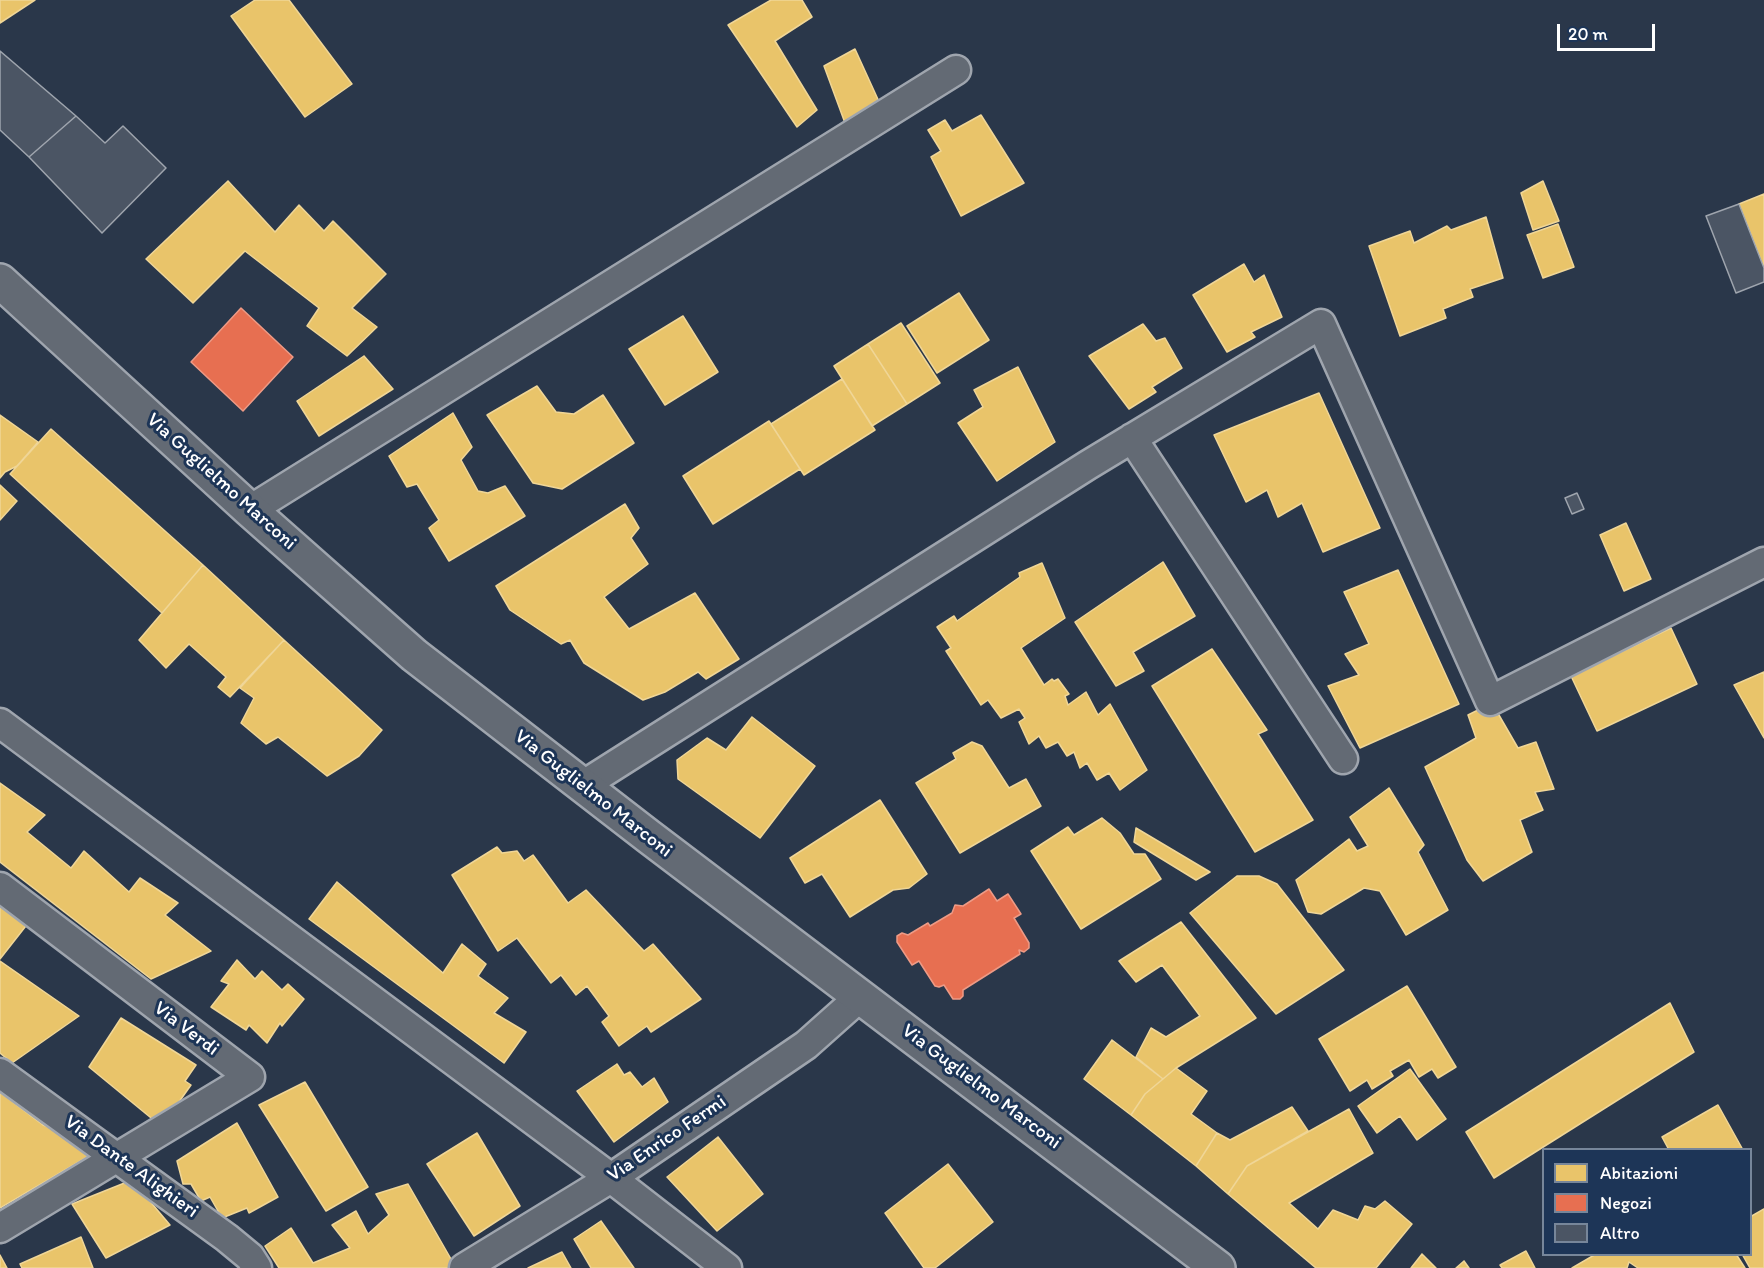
<!DOCTYPE html>
<style>
body{margin:0}
#map{position:relative;width:1764px;height:1268px;overflow:hidden;background:#2a374a;font-family:Itim,sans-serif}
canvas{display:block}
.legend{position:absolute;left:1542px;top:1148px;width:210px;height:108px;box-sizing:border-box;background:#1d3557;border:2px solid #77869a;margin:0;padding:8px 10px;list-style:none;font-size:18px;color:#fff}
.legend li{display:flex;align-items:center;gap:12px;height:30px}
.legend b{width:30px;border:2px solid #77869a}
.scale{position:absolute;left:1557px;top:24px;width:98px;height:27px;box-sizing:border-box;border:3px solid #fff;border-top:0;padding-left:8px;font-size:18px;line-height:21px;white-space:nowrap;color:#fff;-webkit-text-stroke:4px #1d3557;paint-order:stroke}
</style>
<div id="map">
<canvas width="1764" height="1268"></canvas>
<ul class="legend">
<li><b style="height:16px;background:#e9c46a"></b>Abitazioni</li>
<li><b style="height:16px;background:#e76f51"></b>Negozi</li>
<li><b style="height:16px;background:#4b5564"></b>Altro</li>
</ul>
<div class="scale">20 m</div>
</div>
<script>
const c = document.querySelector('canvas').getContext('2d');
c.lineJoin = 'round';
function fill(path, color) {
  c.fillStyle = color;
  c.fill(path, 'evenodd');
}
function poly(rows) {
  const path = new Path2D();
  for (const r of rows) {
    path.moveTo(r[0], r[1]);
    for (let i = 2; i < r.length; i += 2) path.lineTo(r[i], r[i + 1]);
  }
  return path;
}
function trace(path, color, width, dash) {
  c.strokeStyle = color;
  c.lineWidth = width;
  c.lineCap = dash ? 'butt' : 'round';
  c.setLineDash(dash || []);
  c.stroke(path);
}
function drawText(font, color, halo, rows, align = 'center') {
  c.font = font + ' Itim,sans-serif';
  c.lineWidth = 6;
  c.setLineDash([]);
  c.textBaseline = 'middle';
  c.strokeStyle = halo;
  c.fillStyle = color;
  for (const [text, x, y, turn = 0] of rows) {
    c.save();
    c.translate(x, y);
    c.rotate((+turn || 0) * Math.PI / 180);
    c.textAlign = isNaN(turn) ? turn : align;
    if (halo) c.strokeText(text, 0, 0);
    c.fillText(text, 0, 0);
    c.restore();
  }
}
const homes = poly([
 [0,0,35,0,0,23,0,0],
 [255,0,289,0,352,84,305,117,231,16,255,0],
 [771,0,802,0,812,17,775,41,817,110,797,127,728,25,771,0],
 [855,49,881,106,845,123,824,66,855,49],
 [981,115,1024,183,961,216,931,157,941,151,928,130,945,120,952,131,981,115],
 [228,181,275,232,299,205,324,231,333,221,386,274,352,308,377,327,347,356,307,326,319,308,245,251,193,303,146,259,228,181],
 [1543,181,1559,221,1533,230,1521,193,1543,181],
 [1764,194,1764,268,1739,204,1764,194],
 [1486,217,1503,278,1470,289,1473,297,1443,309,1446,318,1400,336,1369,246,1410,231,1414,243,1447,226,1451,230,1486,217],
 [1558,224,1574,267,1543,278,1527,235,1558,224],
 [1244,264,1254,282,1264,275,1282,317,1251,332,1255,337,1227,352,1193,295,1244,264],
 [959,293,989,340,937,373,907,326,959,293],
 [683,316,718,372,665,405,629,349,683,316],
 [901,323,940,383,907,404,868,344,901,323],
 [1143,324,1156,341,1165,338,1182,368,1152,387,1156,392,1129,409,1089,356,1143,324],
 [868,344,907,404,872,426,834,366,868,344],
 [364,356,393,389,319,436,297,401,364,356],
 [1018,367,1055,442,997,481,958,423,983,407,974,390,1018,367],
 [842,379,875,430,804,475,771,424,842,379],
 [537,386,556,412,574,414,603,395,634,443,562,489,533,483,487,415,537,386],
 [1319,393,1380,528,1323,552,1302,503,1278,517,1267,490,1246,502,1214,435,1319,393],
 [453,413,472,447,461,460,478,491,488,493,505,486,525,516,449,561,429,528,439,520,417,484,407,487,389,456,453,413],
 [0,415,38,442,17,466,5,472,0,478,0,415],
 [769,421,800,469,713,524,683,476,769,421],
 [51,429,203,565,162,613,10,474,51,429],
 [0,485,17,501,0,520,0,485],
 [625,504,639,528,631,538,648,564,604,597,629,629,695,593,739,659,706,679,698,672,665,692,643,700,584,663,570,640,561,644,510,610,496,586,625,504],
 [1626,523,1651,579,1624,591,1600,535,1626,523],
 [1163,562,1195,616,1133,652,1144,671,1116,686,1075,622,1163,562],
 [1042,563,1065,618,1021,648,1044,685,1052,679,1054,681,1058,679,1069,694,1065,696,1068,705,1086,692,1098,715,1110,704,1147,770,1120,790,1109,773,1097,780,1087,763,1080,768,1074,752,1067,756,1058,742,1046,748,1039,736,1029,744,1019,722,1025,718,1019,709,1001,718,988,700,981,705,946,651,951,648,937,627,954,616,957,621,1020,577,1019,573,1042,563],
 [203,565,284,640,230,697,218,687,226,677,189,644,166,668,139,640,203,565],
 [1398,570,1459,704,1360,748,1328,686,1359,675,1345,654,1369,644,1344,592,1398,570],
 [1671,628,1697,684,1597,731,1571,676,1671,628],
 [284,640,382,730,359,756,327,776,278,737,266,744,241,723,254,698,240,688,284,640],
 [1212,649,1267,730,1258,734,1313,820,1255,852,1152,686,1212,649],
 [1764,672,1764,738,1734,685,1764,672],
 [1492,703,1518,748,1536,742,1554,789,1535,792,1543,810,1520,820,1532,852,1483,881,1467,860,1425,767,1476,738,1468,715,1492,703],
 [752,717,815,766,760,838,678,779,677,760,707,738,726,750,752,717],
 [972,742,982,746,1009,788,1026,779,1041,806,960,853,916,783,956,759,953,753,972,742],
 [0,783,45,815,27,832,71,868,84,851,129,892,140,878,178,903,165,915,211,951,151,979,0,862,0,783],
 [1389,788,1424,845,1418,852,1448,910,1406,935,1380,891,1364,888,1321,914,1308,912,1296,880,1349,839,1357,851,1368,846,1350,817,1389,788],
 [880,800,927,874,909,888,893,890,850,917,822,874,805,883,790,858,880,800],
 [1102,818,1120,833,1134,854,1145,854,1161,879,1081,929,1031,851,1068,827,1074,835,1102,818],
 [1136,828,1210,872,1196,880,1134,842,1136,828],
 [497,847,502,853,517,851,524,861,533,855,568,903,586,890,644,951,653,944,701,999,651,1032,647,1026,619,1046,602,1022,609,1016,587,986,576,995,561,975,551,983,517,938,498,951,452,875,497,847],
 [1237,876,1259,876,1277,884,1344,970,1276,1014,1190,913,1237,876],
 [337,882,443,973,462,944,486,964,478,976,508,998,494,1013,526,1032,504,1063,309,919,337,882],
 [0,902,29,922,0,959,0,902],
 [1181,922,1256,1018,1176,1068,1163,1079,1136,1057,1151,1028,1166,1037,1200,1016,1162,965,1136,982,1119,961,1181,922],
 [237,960,255,979,262,971,282,990,288,984,304,999,282,1026,280,1023,267,1043,249,1025,246,1030,211,1007,229,984,221,981,237,960],
 [0,961,79,1016,12,1063,0,1053,0,961],
 [1407,986,1456,1067,1438,1078,1432,1069,1419,1077,1409,1060,1390,1071,1393,1076,1372,1089,1367,1080,1350,1091,1319,1039,1407,986],
 [1670,1003,1694,1052,1494,1178,1466,1132,1670,1003],
 [121,1018,196,1065,185,1081,191,1085,169,1116,163,1112,156,1122,89,1067,121,1018],
 [1112,1040,1163,1079,1145,1094,1131,1115,1084,1079,1112,1040],
 [617,1064,624,1075,630,1072,642,1087,654,1078,668,1102,614,1142,577,1091,617,1064],
 [1176,1068,1207,1091,1191,1114,1217,1133,1196,1166,1131,1115,1145,1094,1176,1068],
 [1410,1069,1446,1119,1417,1140,1400,1116,1377,1133,1358,1106,1410,1069],
 [305,1082,368,1187,326,1211,259,1105,305,1082],
 [0,1092,43,1125,51,1128,89,1156,0,1208,0,1092],
 [1718,1105,1743,1150,1669,1150,1662,1137,1718,1105],
 [1292,1107,1308,1131,1247,1166,1228,1194,1196,1166,1217,1133,1230,1140,1292,1107],
 [1349,1109,1373,1153,1289,1203,1318,1229,1333,1210,1358,1220,1365,1206,1375,1209,1385,1201,1412,1224,1376,1268,1316,1268,1228,1194,1247,1166,1349,1109],
 [237,1123,278,1197,249,1213,247,1208,222,1218,210,1197,201,1201,191,1184,183,1184,177,1161,237,1123],
 [477,1133,520,1206,474,1236,427,1164,477,1133],
 [718,1137,763,1194,717,1231,667,1177,718,1137],
 [948,1164,993,1222,935,1268,924,1268,885,1213,948,1164],
 [132,1180,170,1225,106,1258,72,1204,132,1180],
 [408,1184,455,1266,452,1268,279,1268,265,1246,291,1228,313,1263,350,1248,332,1225,356,1211,368,1234,389,1215,376,1194,408,1184],
 [1764,1209,1764,1268,1750,1268,1742,1254,1750,1254,1750,1217,1764,1209],
 [601,1221,634,1268,591,1268,574,1239,601,1221],
 [81,1237,93,1268,22,1268,20,1264,81,1237],
 [1526,1251,1535,1268,1502,1268,1500,1265,1526,1251],
 [562,1252,571,1268,528,1268,562,1252],
 [1422,1254,1436,1268,1411,1268,1422,1254],
 [1596,1254,1736,1254,1745,1268,1638,1268,1629,1262,1627,1268,1572,1268,1596,1254],
 [0,1255,7,1268,0,1268,0,1255],
 [1464,1261,1469,1268,1456,1268,1464,1261]
]);
fill(homes, '#e9c46a');
trace(homes, '#f0d697', 1.5);
const shops = poly([
 [241,308,293,357,243,411,191,362,241,308],
 [989,889,997,901,1008,894,1021,914,1014,918,1029,943,1029,948,1024,952,1019,950,1020,954,963,990,963,996,960,999,953,999,944,985,939,987,935,986,919,961,912,965,897,942,897,936,902,933,908,935,928,923,930,926,952,913,955,905,963,906,989,889]
]);
fill(shops, '#e76f51');
trace(shops, '#ee9a85', 1.5);
const building = poly([
 [0,51,76,116,29,157,0,130,0,51],
 [76,116,105,143,123,126,166,168,102,233,29,157,76,116],
 [1739,204,1764,268,1764,282,1736,293,1706,216,1739,204],
 [1577,493,1584,509,1572,514,1565,498,1577,493]
]);
fill(building, '#4b5564');
trace(building, '#9fa5ae', 1.5);
const street = poly([
 [1132,438,1343,759],
 [250,510,956,70],
 [0,723,611,1178,727,1268],
 [582,786,1088,465,1321,324,1490,701,1764,562],
 [0,887,250,1077,0,1228],
 [0,1073,227,1238,250,1257,257,1268],
 [464,1268,611,1178,806,1045,861,996]
]);
const secondary = poly([
 [0,281,250,510,414,655,648,836,1218,1268]
]);
trace(street, '#9fa5ae', 33);
trace(secondary, '#9fa5ae', 38);
trace(street, '#636a74', 28);
trace(secondary, '#636a74', 33);
drawText('20px', '#fff', '#1d3557', [
 ["Via Guglielmo Marconi",221,482,42],
 ["Via Guglielmo Marconi",593,794,38],
 ["Via Verdi",186,1029,37],
 ["Via Guglielmo Marconi",981,1087,37],
 ["Via Enrico Fermi",667,1139,-34],
 ["Via Dante Alighieri",131,1167,36]
]);
</script>
